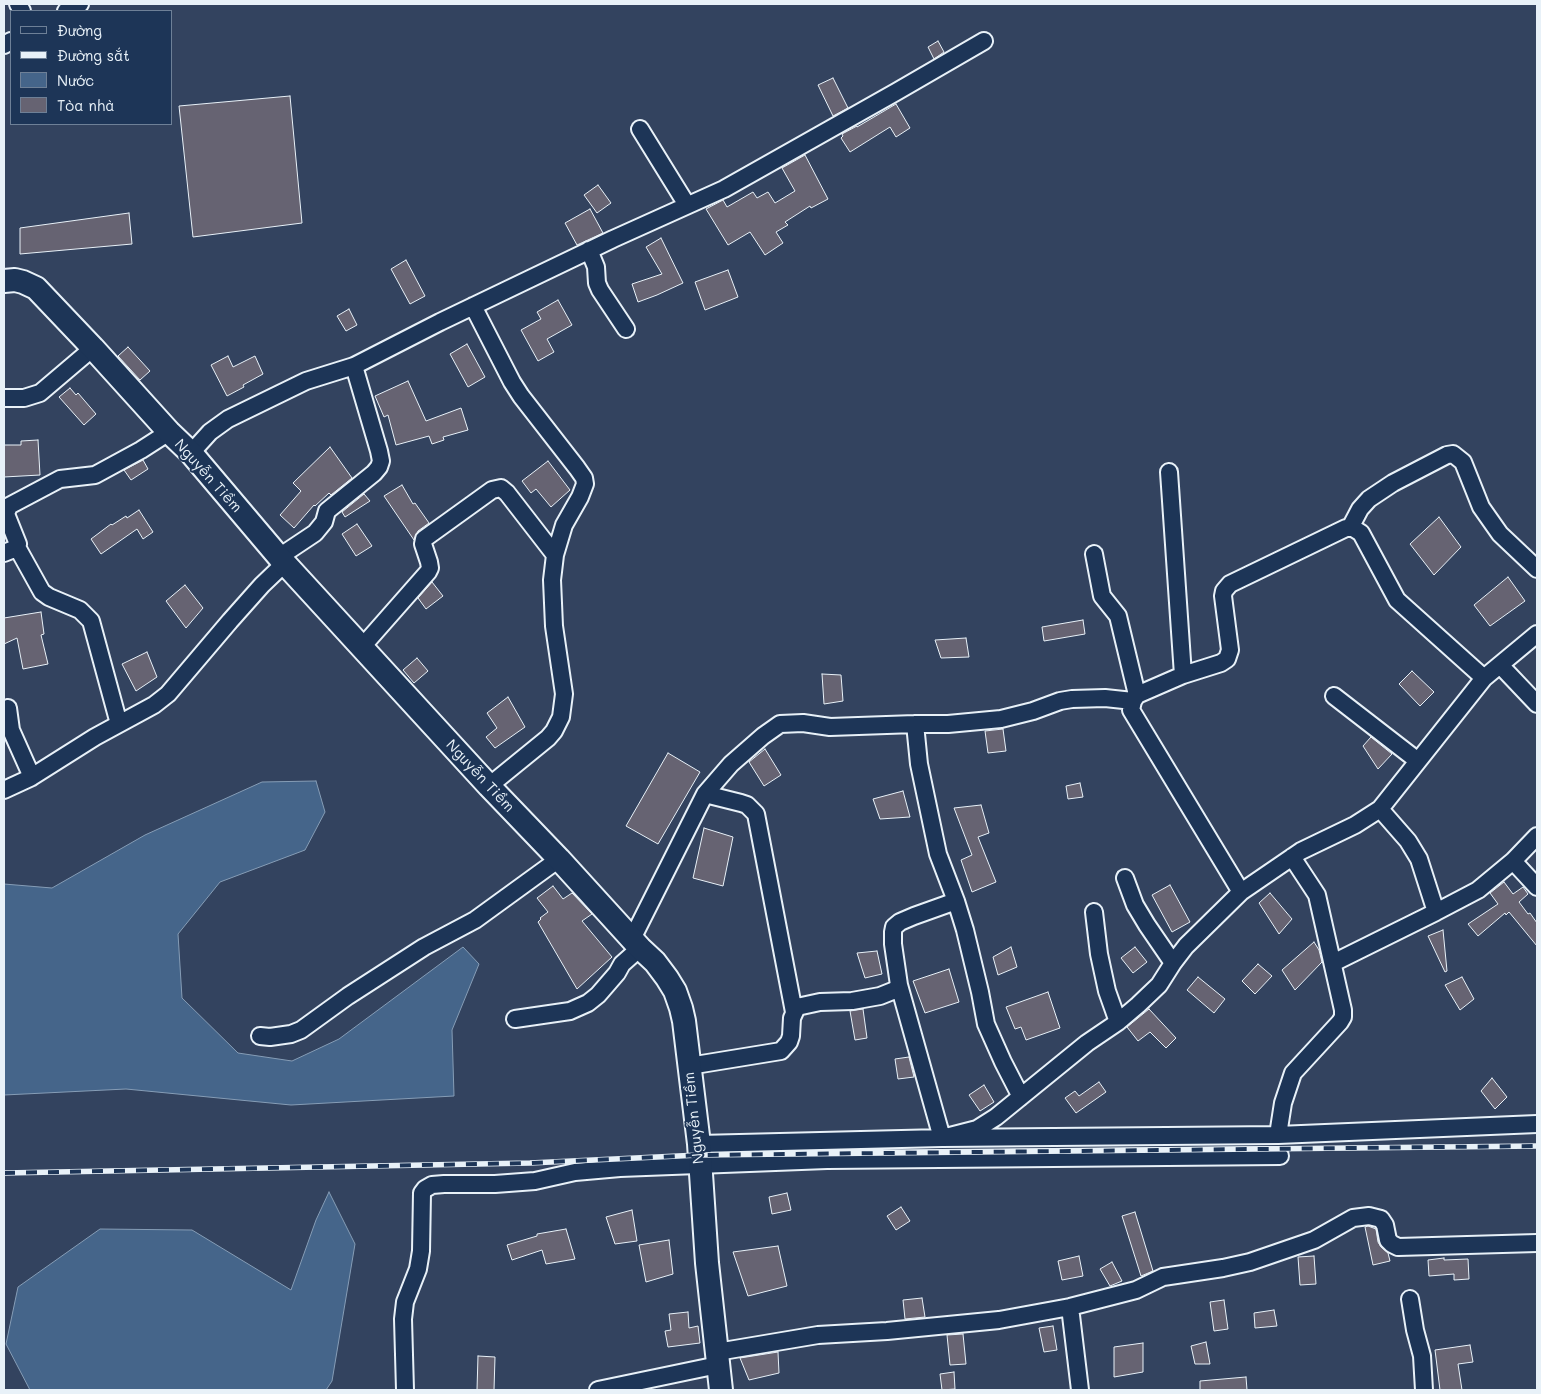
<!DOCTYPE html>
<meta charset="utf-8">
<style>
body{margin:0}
#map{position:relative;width:1541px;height:1394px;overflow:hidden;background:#33435f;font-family:Mali,sans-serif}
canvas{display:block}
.frame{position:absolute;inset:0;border:5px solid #e8f1f8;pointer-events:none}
.legend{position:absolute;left:10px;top:10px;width:162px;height:115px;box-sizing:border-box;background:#1d3557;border:1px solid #6e8097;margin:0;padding:6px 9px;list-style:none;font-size:15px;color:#e8f1f8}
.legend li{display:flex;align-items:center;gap:10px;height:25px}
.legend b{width:25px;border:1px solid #6e8097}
</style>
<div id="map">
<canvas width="1541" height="1394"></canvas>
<div class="frame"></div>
<ul class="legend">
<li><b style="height:6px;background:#1d3557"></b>Đường</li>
<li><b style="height:6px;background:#e8f1f8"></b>Đường sắt</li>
<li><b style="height:14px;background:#45658a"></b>Nước</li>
<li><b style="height:14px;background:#666372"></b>Tòa nhà</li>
</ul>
</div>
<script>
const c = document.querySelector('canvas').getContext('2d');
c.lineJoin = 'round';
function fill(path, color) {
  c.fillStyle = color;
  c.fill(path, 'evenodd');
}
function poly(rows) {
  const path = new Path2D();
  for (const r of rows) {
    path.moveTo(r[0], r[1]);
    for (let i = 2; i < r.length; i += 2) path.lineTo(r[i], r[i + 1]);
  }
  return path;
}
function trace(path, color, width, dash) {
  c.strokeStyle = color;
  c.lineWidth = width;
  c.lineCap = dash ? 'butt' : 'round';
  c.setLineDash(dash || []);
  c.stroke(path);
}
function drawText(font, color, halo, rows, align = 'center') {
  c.font = font + ' Mali,sans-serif';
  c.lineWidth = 4;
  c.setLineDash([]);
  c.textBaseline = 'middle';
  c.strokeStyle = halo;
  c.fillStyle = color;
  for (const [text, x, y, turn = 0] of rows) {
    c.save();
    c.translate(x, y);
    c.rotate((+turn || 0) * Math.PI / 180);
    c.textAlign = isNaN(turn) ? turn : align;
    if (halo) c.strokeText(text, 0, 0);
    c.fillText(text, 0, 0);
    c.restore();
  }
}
const water = poly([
 [316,781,325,812,305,850,220,882,178,934,182,998,238,1053,292,1061,339,1039,463,947,479,964,452,1030,454,1096,291,1105,126,1089,4,1095,4,884,52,888,145,835,262,782,316,781],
 [329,1192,355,1244,332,1381,326,1390,30,1390,6,1344,18,1287,100,1229,192,1230,291,1290,316,1220,329,1192]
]);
fill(water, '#45658a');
trace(water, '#869db6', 1);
const building = poly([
 [938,41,944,52,934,59,928,47,938,41],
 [833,78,848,108,833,116,818,85,833,78],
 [290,96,302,223,193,237,179,106,290,96],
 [896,104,910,128,896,137,890,127,850,152,841,138,843,136,842,134,857,126,857,127,896,104],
 [805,155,828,199,811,208,810,206,785,222,788,225,776,232,783,243,765,255,750,232,728,245,706,209,723,200,727,207,753,192,757,198,768,192,775,203,795,191,782,168,805,155],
 [598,185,611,203,597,213,584,195,598,185],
 [590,209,603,233,577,245,565,223,590,209],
 [129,213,132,244,20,254,20,228,129,213],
 [661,238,683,283,657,295,638,302,632,284,662,274,646,247,661,238],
 [406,260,425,296,410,304,391,269,406,260],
 [728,270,738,297,705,310,695,282,728,270],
 [558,300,572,325,547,339,554,352,538,361,521,330,541,319,537,312,558,300],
 [349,309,357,325,346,331,337,316,349,309],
 [467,344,485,377,468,387,450,354,467,344],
 [128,347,150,371,140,380,118,356,128,347],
 [228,356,233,367,255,356,263,374,243,385,244,387,227,396,211,365,228,356],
 [408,381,426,421,461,408,468,430,443,437,444,440,432,444,429,436,396,445,388,415,384,417,375,396,408,381],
 [70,388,76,395,78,393,96,414,84,425,59,397,70,388],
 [38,440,40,475,4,477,4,445,21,445,21,441,38,440],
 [330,447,352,478,331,495,329,493,315,506,314,505,294,528,280,515,301,491,293,483,330,447],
 [143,460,148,469,131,480,124,470,143,460],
 [548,461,570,490,551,507,536,489,531,493,522,481,548,461],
 [402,485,413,504,415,503,429,523,418,531,414,540,384,496,402,485],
 [364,494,370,501,345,517,342,512,364,494],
 [139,510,153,532,143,539,137,529,101,554,91,539,111,524,112,525,126,516,127,518,139,510],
 [1439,517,1461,547,1434,575,1410,544,1439,517],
 [357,524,372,546,356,556,342,534,357,524],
 [1508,577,1525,601,1490,626,1474,605,1508,577],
 [432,582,443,596,426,609,418,598,432,582],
 [185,585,203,608,186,628,166,601,185,585],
 [41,612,44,634,41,635,48,664,23,669,17,638,4,644,4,618,41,612],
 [1083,620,1085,634,1044,641,1042,627,1083,620],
 [966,638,969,657,941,658,935,640,966,638],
 [147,652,157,677,136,691,122,664,147,652],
 [417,658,428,671,414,683,403,670,417,658],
 [1412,671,1434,692,1420,706,1399,684,1412,671],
 [822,674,841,675,843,701,824,704,822,674],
 [508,697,525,727,495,748,486,737,497,728,487,713,508,697],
 [1003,729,1006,751,988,753,985,731,1003,729],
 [1371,737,1392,754,1378,769,1363,746,1371,737],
 [765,749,781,775,764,786,749,762,765,749],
 [668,753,700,772,658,844,626,826,668,753],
 [1080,783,1083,797,1068,799,1066,786,1080,783],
 [903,791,910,817,880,819,873,799,903,791],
 [981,805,989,833,978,837,996,882,972,892,961,860,972,855,954,808,981,805],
 [704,828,733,837,723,886,693,878,704,828],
 [1504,882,1513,894,1523,887,1528,894,1519,902,1528,914,1530,913,1537,923,1537,946,1509,912,1506,915,1505,913,1478,936,1468,924,1498,904,1490,893,1504,882],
 [1170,885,1190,922,1172,932,1152,895,1170,885],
 [553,886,563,899,572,893,592,914,582,921,612,957,577,989,538,922,541,919,540,918,548,912,537,898,553,886],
 [1270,893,1292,919,1279,934,1259,903,1270,893],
 [1443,930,1447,971,1445,972,1428,936,1443,930],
 [1314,942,1319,950,1322,962,1295,990,1282,970,1314,942],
 [1011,947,1017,967,998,975,993,957,1011,947],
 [1135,947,1147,962,1133,973,1121,958,1135,947],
 [877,951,882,974,865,978,857,953,877,951],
 [1258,964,1272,976,1255,994,1242,981,1258,964],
 [949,969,959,1002,925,1013,913,981,949,969],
 [1198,977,1225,999,1214,1013,1187,990,1198,977],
 [1462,977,1474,999,1460,1010,1445,985,1462,977],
 [1048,992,1060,1028,1026,1040,1021,1027,1015,1029,1006,1007,1048,992],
 [863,1009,867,1038,855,1040,850,1011,863,1009],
 [1149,1009,1176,1038,1166,1048,1150,1032,1138,1041,1127,1027,1149,1009],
 [909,1057,914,1077,898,1079,895,1059,909,1057],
 [1492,1078,1507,1097,1495,1109,1481,1091,1492,1078],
 [1099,1082,1106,1092,1076,1113,1065,1098,1075,1091,1079,1096,1099,1082],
 [984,1085,994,1102,980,1111,969,1095,984,1085],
 [787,1193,791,1210,772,1214,769,1197,787,1193],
 [901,1207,910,1221,896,1230,887,1216,901,1207],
 [632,1210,637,1241,615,1244,606,1217,632,1210],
 [1135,1212,1153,1271,1141,1276,1122,1216,1135,1212],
 [1368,1226,1376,1229,1378,1242,1381,1247,1388,1253,1390,1261,1373,1265,1365,1227,1368,1226],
 [566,1229,575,1259,546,1264,542,1250,512,1260,507,1245,537,1236,537,1234,566,1229],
 [669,1240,673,1274,646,1282,639,1245,669,1240],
 [778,1246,787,1286,748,1296,733,1252,778,1246],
 [1079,1256,1083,1276,1062,1280,1058,1261,1079,1256],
 [1314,1256,1316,1284,1300,1285,1298,1257,1314,1256],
 [1444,1258,1444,1260,1468,1259,1469,1279,1454,1280,1454,1274,1429,1276,1428,1260,1444,1258],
 [1112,1262,1122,1281,1110,1286,1100,1269,1112,1262],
 [922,1298,925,1317,905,1319,903,1300,922,1298],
 [1224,1300,1228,1329,1214,1331,1210,1302,1224,1300],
 [1274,1310,1277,1326,1255,1328,1254,1313,1274,1310],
 [688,1312,689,1328,698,1326,700,1343,668,1347,665,1331,671,1330,669,1314,688,1312],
 [1053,1326,1057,1350,1044,1352,1039,1328,1053,1326],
 [963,1334,966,1364,950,1365,947,1335,963,1334],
 [1206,1342,1210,1364,1195,1364,1191,1346,1206,1342],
 [1143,1343,1143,1372,1114,1377,1114,1347,1143,1343],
 [1470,1345,1473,1362,1458,1364,1462,1390,1440,1390,1435,1350,1470,1345],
 [778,1352,779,1373,749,1380,740,1358,778,1352],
 [478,1356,495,1357,494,1390,477,1390,478,1356],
 [954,1372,955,1389,942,1390,940,1374,954,1372],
 [1246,1377,1247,1390,1200,1390,1200,1381,1246,1377]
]);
fill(building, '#666372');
trace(building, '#e8f1f8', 1);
const street = poly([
 [18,4,22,11],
 [66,11,80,4],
 [4,45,11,41],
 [640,129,687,205],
 [589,250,596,267,597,283,600,290,626,329],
 [473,306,512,382,521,396,577,468,584,478,585,484,580,497,564,525,555,555,552,580,554,626,564,694,561,717,554,731,548,738,489,786],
 [4,398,24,398,40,393,93,348],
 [191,453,210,432,228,419,306,381,354,366,440,322,613,239,724,189,896,92,984,41],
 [1169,472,1183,675],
 [1350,528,1360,509,1369,499,1393,483,1447,455,1453,454,1463,462,1481,507,1500,534,1537,569],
 [17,547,42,592,49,597,80,610,91,621,119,724],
 [4,553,14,549,18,544,6,514,9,506,60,479,95,475,141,450,169,432],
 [1094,554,1102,596,1118,616,1137,695],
 [279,557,315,533,324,522,327,511,374,473,379,467,381,461,379,451,354,366],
 [362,647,428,572,430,568,429,562,423,544,424,539,492,490,501,488,507,493,555,555],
 [1500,665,1537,704],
 [1334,696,1418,761],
 [8,708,11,730,32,777],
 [915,724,919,764,938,854,956,901,965,930,980,992,986,1024,1003,1062,1021,1097],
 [4,790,30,778,95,737,154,705,168,694,230,621,262,585,285,563],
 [705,794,741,803,747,805,756,814,794,1012],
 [1380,809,1408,841,1419,859,1436,912],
 [1513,861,1537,887],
 [1125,878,1135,905,1147,925,1173,963],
 [1241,892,1131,710,1133,701,1137,695,1183,675,1221,663,1227,659,1230,650,1223,596,1224,591,1230,584,1346,528,1353,528,1361,533,1397,600,1484,678],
 [1094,912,1099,954,1107,991,1118,1022],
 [632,939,705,794,731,764,763,736,780,724,803,723,830,727,915,724,948,724,1001,719,1033,711,1060,701,1072,699,1105,698,1133,701],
 [1333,963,1436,912,1478,890,1513,861,1537,836],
 [899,985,942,1138,1278,1135,1537,1124],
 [515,1019,570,1011,588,1003,598,995,617,973,622,964,640,948],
 [260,1036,270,1037,291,1034,301,1030,348,996,424,947,475,920,559,859],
 [689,1066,781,1051,789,1042,791,1036,792,1018,797,1007,820,1002,852,1001,880,996,895,990,899,985,893,944,893,932,894,927,900,922,914,916,956,901],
 [1278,1135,1283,1103,1293,1073,1340,1022,1343,1017,1343,1010,1317,895,1292,857],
 [699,1144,942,1138,977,1129,996,1117,1087,1043,1118,1022,1138,1005,1159,985,1173,963,1186,946,1241,892,1301,851,1355,825,1380,809,1484,678,1537,634],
 [1410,1299,1415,1330,1422,1356,1424,1390],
 [1070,1307,1080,1390],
 [717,1352,818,1335,887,1331,999,1320,1070,1307,1136,1290,1163,1277,1223,1268,1250,1262,1314,1240,1353,1218,1369,1216,1381,1219,1385,1225,1388,1240,1392,1244,1398,1247,1537,1243],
 [405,1390,403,1319,405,1302,418,1269,421,1251,422,1193,425,1189,432,1185,444,1184,495,1184,535,1181,575,1172,620,1168,827,1160,1280,1156],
 [598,1390,718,1365]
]);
const secondary = poly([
 [4,281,15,280,23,282,36,288,93,348,169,432,191,453,279,557,489,786,559,859,640,948,655,962,667,978,675,991,681,1008,684,1021,699,1144,707,1263,721,1390]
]);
trace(street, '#e8f1f8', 20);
trace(secondary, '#e8f1f8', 26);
trace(street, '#1d3557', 16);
trace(secondary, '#1d3557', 22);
const rail = poly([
 [4,1173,530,1163,699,1155,1537,1146]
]);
trace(rail, '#e8f1f8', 5.5);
trace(rail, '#1d3557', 4, [11]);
drawText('15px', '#e8f1f8', '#1d3557', [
 ["Nguyễn Tiềm",208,476,48],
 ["Nguyễn Tiềm",480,776,47],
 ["Nguyễn Tiềm",694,1118,-96]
]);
</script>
